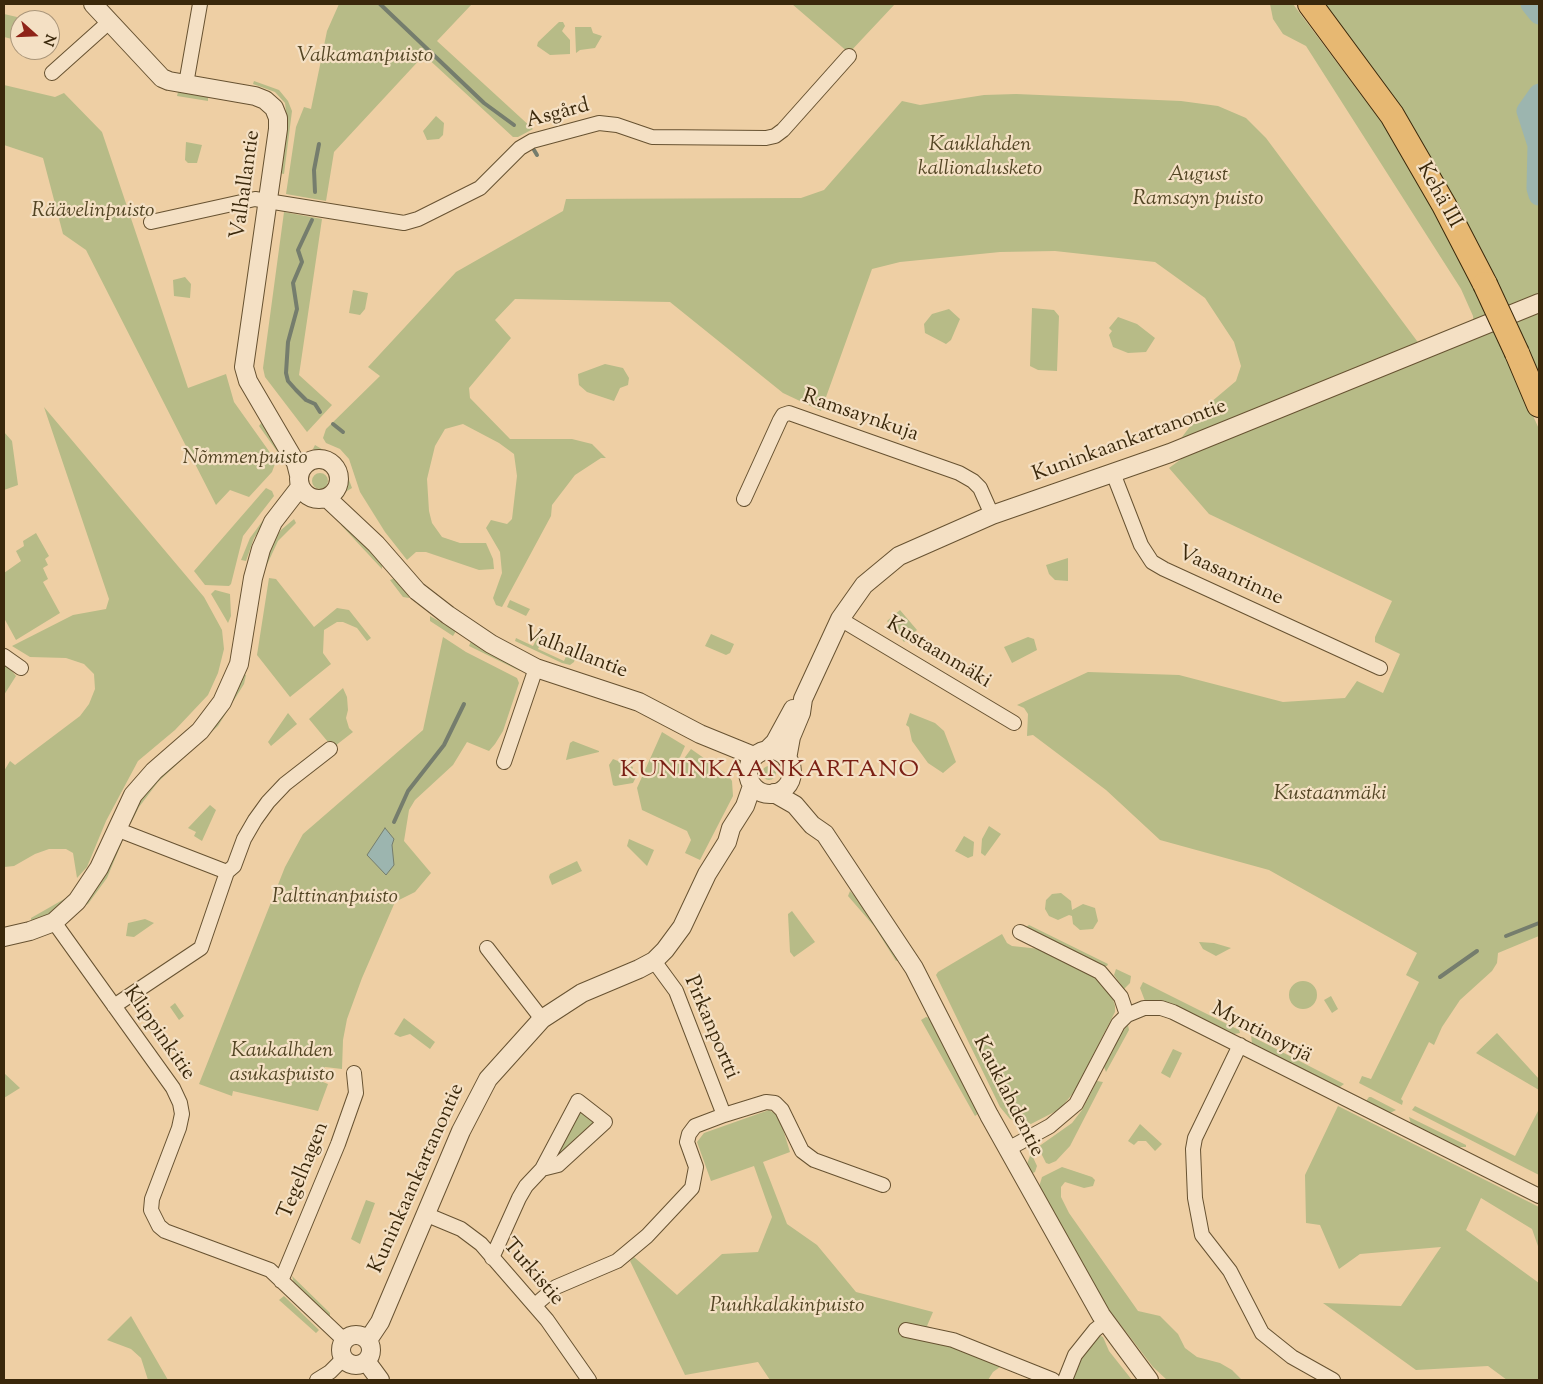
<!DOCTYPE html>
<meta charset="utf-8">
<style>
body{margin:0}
#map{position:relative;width:1543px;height:1384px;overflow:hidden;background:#eecfa4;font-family:"Sorts Mill Goudy",serif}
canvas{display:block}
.frame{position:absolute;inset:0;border:5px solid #3a280b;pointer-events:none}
.north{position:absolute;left:10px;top:10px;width:50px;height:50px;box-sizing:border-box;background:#f4e0c4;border:1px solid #aa967a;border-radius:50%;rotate:110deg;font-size:14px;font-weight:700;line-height:20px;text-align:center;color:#3a280b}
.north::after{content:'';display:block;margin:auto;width:18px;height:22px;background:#8f2418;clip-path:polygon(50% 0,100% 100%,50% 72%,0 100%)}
</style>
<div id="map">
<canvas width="1543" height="1384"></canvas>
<div class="frame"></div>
<div class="north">N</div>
</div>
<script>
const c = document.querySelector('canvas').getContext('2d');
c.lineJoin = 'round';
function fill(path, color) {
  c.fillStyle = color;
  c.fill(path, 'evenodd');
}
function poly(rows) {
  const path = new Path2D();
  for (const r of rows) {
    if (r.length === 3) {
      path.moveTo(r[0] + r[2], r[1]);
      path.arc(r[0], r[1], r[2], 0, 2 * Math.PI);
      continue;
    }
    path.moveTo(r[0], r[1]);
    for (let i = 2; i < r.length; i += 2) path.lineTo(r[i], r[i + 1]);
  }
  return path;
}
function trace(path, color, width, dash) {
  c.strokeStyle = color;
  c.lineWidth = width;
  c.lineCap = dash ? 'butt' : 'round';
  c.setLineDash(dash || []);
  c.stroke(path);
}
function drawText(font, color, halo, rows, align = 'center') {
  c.font = font + ' "Sorts Mill Goudy",serif';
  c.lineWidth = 4.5;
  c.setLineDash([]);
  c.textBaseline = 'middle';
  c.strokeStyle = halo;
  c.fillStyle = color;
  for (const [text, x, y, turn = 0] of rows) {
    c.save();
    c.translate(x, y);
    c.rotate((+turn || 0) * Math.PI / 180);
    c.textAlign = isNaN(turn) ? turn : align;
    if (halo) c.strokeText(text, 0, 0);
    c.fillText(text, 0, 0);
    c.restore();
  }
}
fill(poly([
 [339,4,472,4,437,41,533,129,518,137,513,137,424,55,334,152,326,201,286,194,296,127,304,107,311,109,327,31],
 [792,4,895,4,849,53],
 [1270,4,1293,4,1392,136,1443,225,1491,318,1474,324,1473,316,1461,289,1306,46,1283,34,1273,19],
 [1321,4,1539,4,1539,296,1510,311],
 [4,14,17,17,12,39,4,37],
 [559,22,563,22,565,26,562,31,570,40,570,54,550,55,537,46,538,42],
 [575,27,591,27,593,33,602,36,595,48,580,50,576,53],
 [254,81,279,90,288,101,292,111,284,174,279,173,287,119,285,103,275,92,253,84],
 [4,85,55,97,64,93,102,132,188,388,226,374,234,402,276,461,272,472,249,497,230,490,216,505,86,250,63,234,43,158,4,145],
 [178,92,208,97,208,101,177,96],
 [1016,94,1181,101,1218,106,1246,118,1266,138,1420,345,1179,441,1204,408,1236,381,1241,366,1234,342,1205,298,1155,262,1055,251,1000,252,900,262,872,269,821,411,783,393,670,302,515,299,495,320,511,338,469,388,470,398,510,439,572,439,592,444,606,458,601,458,575,475,552,505,551,516,502,607,496,605,493,598,502,573,500,552,486,528,491,520,507,524,512,519,517,476,514,454,499,443,463,424,445,429,435,446,427,479,429,511,432,523,442,537,460,543,486,543,493,559,494,569,479,570,426,552,416,552,407,560,385,532,360,492,349,459,340,449,326,443,323,438,326,429,380,376,368,367,456,272,563,211,566,199,801,198,824,190,902,101,920,105,984,95],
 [436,116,444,123,443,135,439,139,427,140,423,131],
 [186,142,202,145,197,163,188,163,185,160],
 [284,212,322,219,299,375,332,405,307,432,265,377,263,368],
 [185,277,191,284,190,298,174,296,173,280],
 [353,290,368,293,365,309,360,315,349,313],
 [1032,308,1054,310,1059,316,1057,371,1038,370,1030,366],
 [949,309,960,319,951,340,946,344,925,333,924,324,932,314],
 [1539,312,1539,379,1513,322],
 [1118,317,1137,324,1155,338,1146,352,1128,353,1113,347,1109,335,1112,331,1109,328],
 [1495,331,1539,429,1539,936,1498,953,1497,963,1492,971,1460,1000,1442,1027,1434,1045,1429,1042,1401,1099,1403,1101,1402,1105,1359,1083,1362,1076,1371,1079,1419,982,1406,975,1417,953,1269,870,1160,840,1106,790,1033,735,1027,736,1028,714,1024,708,1017,705,1088,672,1179,675,1283,702,1345,698,1357,681,1383,693,1400,654,1375,642,1375,637,1392,601,1209,514,1169,468,1188,454],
 [605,364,623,368,629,378,628,385,620,388,614,401,587,392,579,385,578,374],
 [44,407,204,597,222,630,224,649,218,673,208,695,175,730,138,761,106,821,87,867,77,878,73,853,66,849,49,849,35,854,14,866,4,867,4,771,10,761,15,765,80,716,89,704,95,689,94,674,84,664,66,658,30,657,12,646,73,615,106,609,109,599],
 [262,422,283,450,279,454,259,426],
 [4,432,12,441,18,485,4,490],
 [315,445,342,461,352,488,347,491,344,473,338,463,313,449],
 [320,481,8],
 [266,488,272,491,274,496,243,536,231,584,229,586,205,585,194,571],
 [278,500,280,502,254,538,246,561,241,560,250,538],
 [294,519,296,523,278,541,264,571,262,570,270,545,281,530],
 [342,521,382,562,382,569,341,525],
 [36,533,49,556,45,559,48,565,43,568,48,579,43,582,60,613,16,640,4,618,4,573,21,561,16,551,24,546,23,541],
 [1068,558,1068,581,1055,580,1049,574,1046,565],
 [269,578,276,579,314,627,337,608,349,610,371,638,367,641,357,628,343,622,337,622,324,630,323,653,331,664,290,697,257,655],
 [395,578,409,597,409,598,403,597,390,580],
 [215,590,230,594,231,616,228,623,211,594],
 [510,600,530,609,526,616,507,607],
 [900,610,917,630,904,642,887,621],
 [430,616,456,631,453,636,430,621],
 [711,634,734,644,730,653,726,655,705,646],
 [538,636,543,639,538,649,564,661,569,650,576,654,574,662,570,665,562,663,515,641,516,638,533,646],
 [443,637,466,652,517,678,519,683,503,731,495,744,489,751,467,742,453,765,415,800,409,810,404,841,431,873,415,892,395,902,362,978,347,1019,343,1040,342,1069,325,1067,322,1074,320,1073,318,1080,328,1084,318,1111,233,1091,232,1096,199,1084,285,867,303,834,423,730],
 [1028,637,1034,639,1037,650,1012,663,1004,647],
 [471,641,480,646,522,668,520,671,469,646],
 [4,661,16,676,4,695],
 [243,674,246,675,244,684,218,726,158,782,139,807,131,823,127,822,141,795],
 [343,688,347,697,348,710,346,718,349,728,353,732,335,746,330,741,328,742,309,719],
 [288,713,297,724,271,746,268,742],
 [910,713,935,723,944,731,956,762,943,773,928,763,912,741,909,727,906,725],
 [662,732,685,746,677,764,680,764,691,749,728,775,732,781,733,796,700,860,685,853,691,840,687,831,642,810,637,788],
 [573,741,599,751,599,752,566,760,570,743],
 [613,759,633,767,632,770,638,773,633,783,615,786,613,785,609,765],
 [769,773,7],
 [210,805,216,810,202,841,194,836,196,832,188,828],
 [989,826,1001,834,985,856,981,853,982,839],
 [964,836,974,842,973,856,968,858,955,851],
 [629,839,654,850,647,866,627,846],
 [119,841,122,842,107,878,88,904,86,905,83,903],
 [577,861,582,871,552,885,549,877,550,874],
 [850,891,871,912,898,960,896,961,874,926,848,896],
 [1061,893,1071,901,1072,910,1083,904,1095,908,1098,921,1093,929,1080,930,1073,924,1072,916,1069,915,1058,920,1049,916,1045,909,1046,900,1052,894],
 [66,898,69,899,50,915,31,924,31,918],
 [792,911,815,942,794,957,790,952,788,914],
 [145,919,154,923,134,937,126,936,128,923],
 [1029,925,1108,964,1107,966,1103,966,1026,927],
 [1002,934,1007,943,1012,946,1040,949,1097,978,1113,999,1115,1006,1115,1012,1074,1092,1060,1109,1031,1124,1010,1119,1000,1107,936,975,938,972],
 [1199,942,1214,943,1231,948,1216,956,1203,949],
 [1116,969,1131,976,1130,983,1124,989,1114,975],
 [1303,995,14],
 [1143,982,1239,1030,1240,1033,1234,1034,1171,1003,1153,1000,1145,1001,1140,988],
 [1331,996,1338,1009,1332,1013,1324,1000],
 [175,1003,184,1016,179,1020,170,1007],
 [926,1017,930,1018,979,1113,975,1116,921,1020],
 [404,1018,435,1042,430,1049,410,1034,400,1037,394,1034],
 [1128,1025,1129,1030,1106,1072,1104,1067,1121,1033],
 [1497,1033,1539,1079,1539,1090,1476,1053],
 [1251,1036,1344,1084,1340,1087,1336,1086,1252,1043],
 [1173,1049,1182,1053,1170,1078,1161,1073],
 [4,1073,20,1088,4,1098],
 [1097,1081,1103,1082,1070,1146,1056,1161,1049,1164,1046,1163,1038,1147,1072,1123,1082,1110],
 [1369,1097,1371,1097,1396,1110,1390,1113,1366,1101],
 [1338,1106,1539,1207,1539,1249,1532,1229,1481,1198,1466,1230,1539,1283,1539,1380,1507,1380,1488,1366,1416,1370,1323,1303,1401,1306,1441,1247,1360,1254,1339,1269,1320,1225,1306,1223,1305,1175],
 [1415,1106,1515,1156,1539,1109,1539,1175,1412,1110],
 [769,1110,779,1116,790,1152,763,1162,787,1224,817,1245,856,1292,933,1312,927,1326,1014,1357,993,1372,988,1380,770,1380,758,1362,685,1375,630,1261,634,1257,677,1295,722,1254,758,1252,772,1217,754,1166,711,1181,697,1142,704,1133],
 [579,1111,595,1124,557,1160,553,1159],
 [1409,1117,1466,1145,1466,1147,1458,1147,1411,1124],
 [1140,1124,1162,1144,1155,1151,1146,1141,1138,1141,1134,1145,1128,1141],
 [1031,1153,1037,1166,1035,1172,1031,1174,1027,1164],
 [1062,1167,1092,1177,1095,1180,1093,1186,1084,1188,1065,1182,1061,1187,1061,1197,1069,1213,1138,1311,1160,1316,1178,1334,1185,1348,1197,1357,1220,1363,1232,1370,1242,1380,1167,1380,1153,1367,1107,1307,1039,1187,1042,1177],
 [366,1200,375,1203,360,1244,351,1239],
 [292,1276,330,1313,330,1319,294,1284],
 [284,1296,319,1330,316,1333,279,1300],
 [131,1316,168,1380,148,1380,141,1358,131,1349,107,1340],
 [1099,1335,1103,1337,1109,1351,1132,1380,1070,1380,1079,1358]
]), '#b7bb87');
const water = poly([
 [385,828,394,839,392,845,394,865,386,875,367,855,385,828]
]);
fill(water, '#9cb5af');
trace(water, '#757d6d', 1);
trace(poly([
 [380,4,484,103,514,125],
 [534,150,537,155],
 [315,192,314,170,319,144],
 [312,220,298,250,302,262,293,283,297,309,288,342,286,373,288,381,296,390,306,400,315,404,320,412],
 [333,424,343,432],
 [394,822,408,791,444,745,464,704],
 [1506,936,1539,923],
 [1440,977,1477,951]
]), '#757d6d', 4);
trace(poly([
 [1531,4,1539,14],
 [1539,94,1527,111,1538,145,1537,188,1539,195]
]), '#9cb5af', 21);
const minor = poly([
 [52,73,109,22],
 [186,84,200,4],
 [151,222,255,199,404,223,418,219,480,188,520,148,532,141,599,123,617,125,652,137,766,138,775,136,783,130,849,56],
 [1113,473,1141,545,1152,562,1164,569,1380,668],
 [744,499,780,420,783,415,789,413,959,473,973,481,980,488,992,515],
 [840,619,1014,723],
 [4,656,21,668],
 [504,762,536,668],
 [116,829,227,872],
 [54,922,173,1088,180,1103,182,1114,179,1128,152,1199,151,1210,159,1226,165,1231,270,1270,344,1340],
 [1020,932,1100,972,1121,997,1127,1015],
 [487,948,542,1019],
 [654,961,676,991,724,1115],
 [114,1006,201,948,227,872,234,866,244,839,255,820,268,802,285,784,330,749],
 [1240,1045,1195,1138,1193,1149,1195,1198,1202,1235,1230,1271,1262,1333,1292,1357,1333,1380],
 [1008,1149,1050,1126,1076,1104,1118,1024,1127,1015,1144,1008,1161,1008,1173,1012,1539,1196],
 [425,1214,461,1229,481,1244,547,1320,589,1380],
 [492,1258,519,1198,526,1186,542,1169,558,1165,605,1122,578,1101,542,1169],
 [281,1281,338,1144,356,1093,354,1073],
 [535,1305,556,1287,617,1261,647,1236,692,1188,696,1167,687,1142,689,1134,695,1126,724,1115,766,1102,775,1103,782,1110,802,1151,814,1160,883,1185],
 [906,1330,953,1340,1053,1380],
 [317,1380,330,1372,343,1359],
 [1065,1380,1075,1355,1095,1330,1105,1322]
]);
const tertiary = poly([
 [93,4,162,78,169,81,255,96,265,100,274,108,278,118,278,129,244,367,248,381,296,463,299,475],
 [319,479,20],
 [327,498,376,544,417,591,448,615,491,644,536,668,639,702,700,734,754,756],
 [767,750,775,742,793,709],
 [770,772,22],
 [787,759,791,737,801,713,803,699,840,619,864,585,899,556,992,515,1170,453,1539,303],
 [774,793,795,805,812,825,825,834,914,968,989,1115,1101,1315,1149,1380],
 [4,937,30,931,54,922,77,901,99,868,133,795,154,771,200,731,222,702,239,664,253,578,261,549,273,522,300,487],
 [356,1350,15],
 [368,1340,380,1322,461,1131,488,1079,542,1019,582,993,639,969,654,961,665,950,682,927,707,874,727,842,731,828,745,806,752,786],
 [366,1361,380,1380]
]);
const trunk = poly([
 [1310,4,1392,115,1444,205,1485,284],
 [1517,353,1539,405]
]);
trace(minor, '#675231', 16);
trace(tertiary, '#675231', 20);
trace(trunk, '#3a280b', 26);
trace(minor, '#f4e0c4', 14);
trace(tertiary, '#f4e0c4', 18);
trace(trunk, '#e7b872', 24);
const trunkBridge = poly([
 [1485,284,1517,353]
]);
trace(trunkBridge, '#3a280b', 26, []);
trace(trunkBridge, '#e7b872', 24);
drawText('italic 21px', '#534524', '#f4e0c4', [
 ["Valkamanpuisto",365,57],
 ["Kauklahden",980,146],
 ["kallionalusketo",980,170],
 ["August",1198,176],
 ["Ramsayn puisto",1198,200],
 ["Räävelinpuisto",93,212],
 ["Nõmmenpuisto",245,459],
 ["Kustaanmäki",1330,795],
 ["Palttinanpuisto",335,898],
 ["Kaukalhden",282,1052],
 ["asukaspuisto",282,1076],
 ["Puuhkalakinpuisto",787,1307]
]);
drawText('21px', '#3a280b', '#f4e0c4', [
 ["Asgård",558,115,-15],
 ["Valhallantie",247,185,-82],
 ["Kehä III",1438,196,61],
 ["Ramsaynkuja",860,417,19],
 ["Kuninkaankartanontie",1130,442,-20],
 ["Vaasanrinne",1230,577,25],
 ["Valhallantie",575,654,21],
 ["Kustaanmäki",938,654,31],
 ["Pirkanportti",710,1028,67],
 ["Klippinkitie",158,1034,55],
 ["Myntinsyrjä",1261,1034,27],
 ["Kauklahdentie",1007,1097,63],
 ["Tegelhagen",305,1171,-68],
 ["Kuninkaankartanontie",418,1179,-66],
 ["Turkistie",532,1273,49]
]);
c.letterSpacing = '1px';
drawText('24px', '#7a1f14', '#f4e0c4', [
 ["KUNINKAANKARTANO",770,772]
]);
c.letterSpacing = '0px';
</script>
